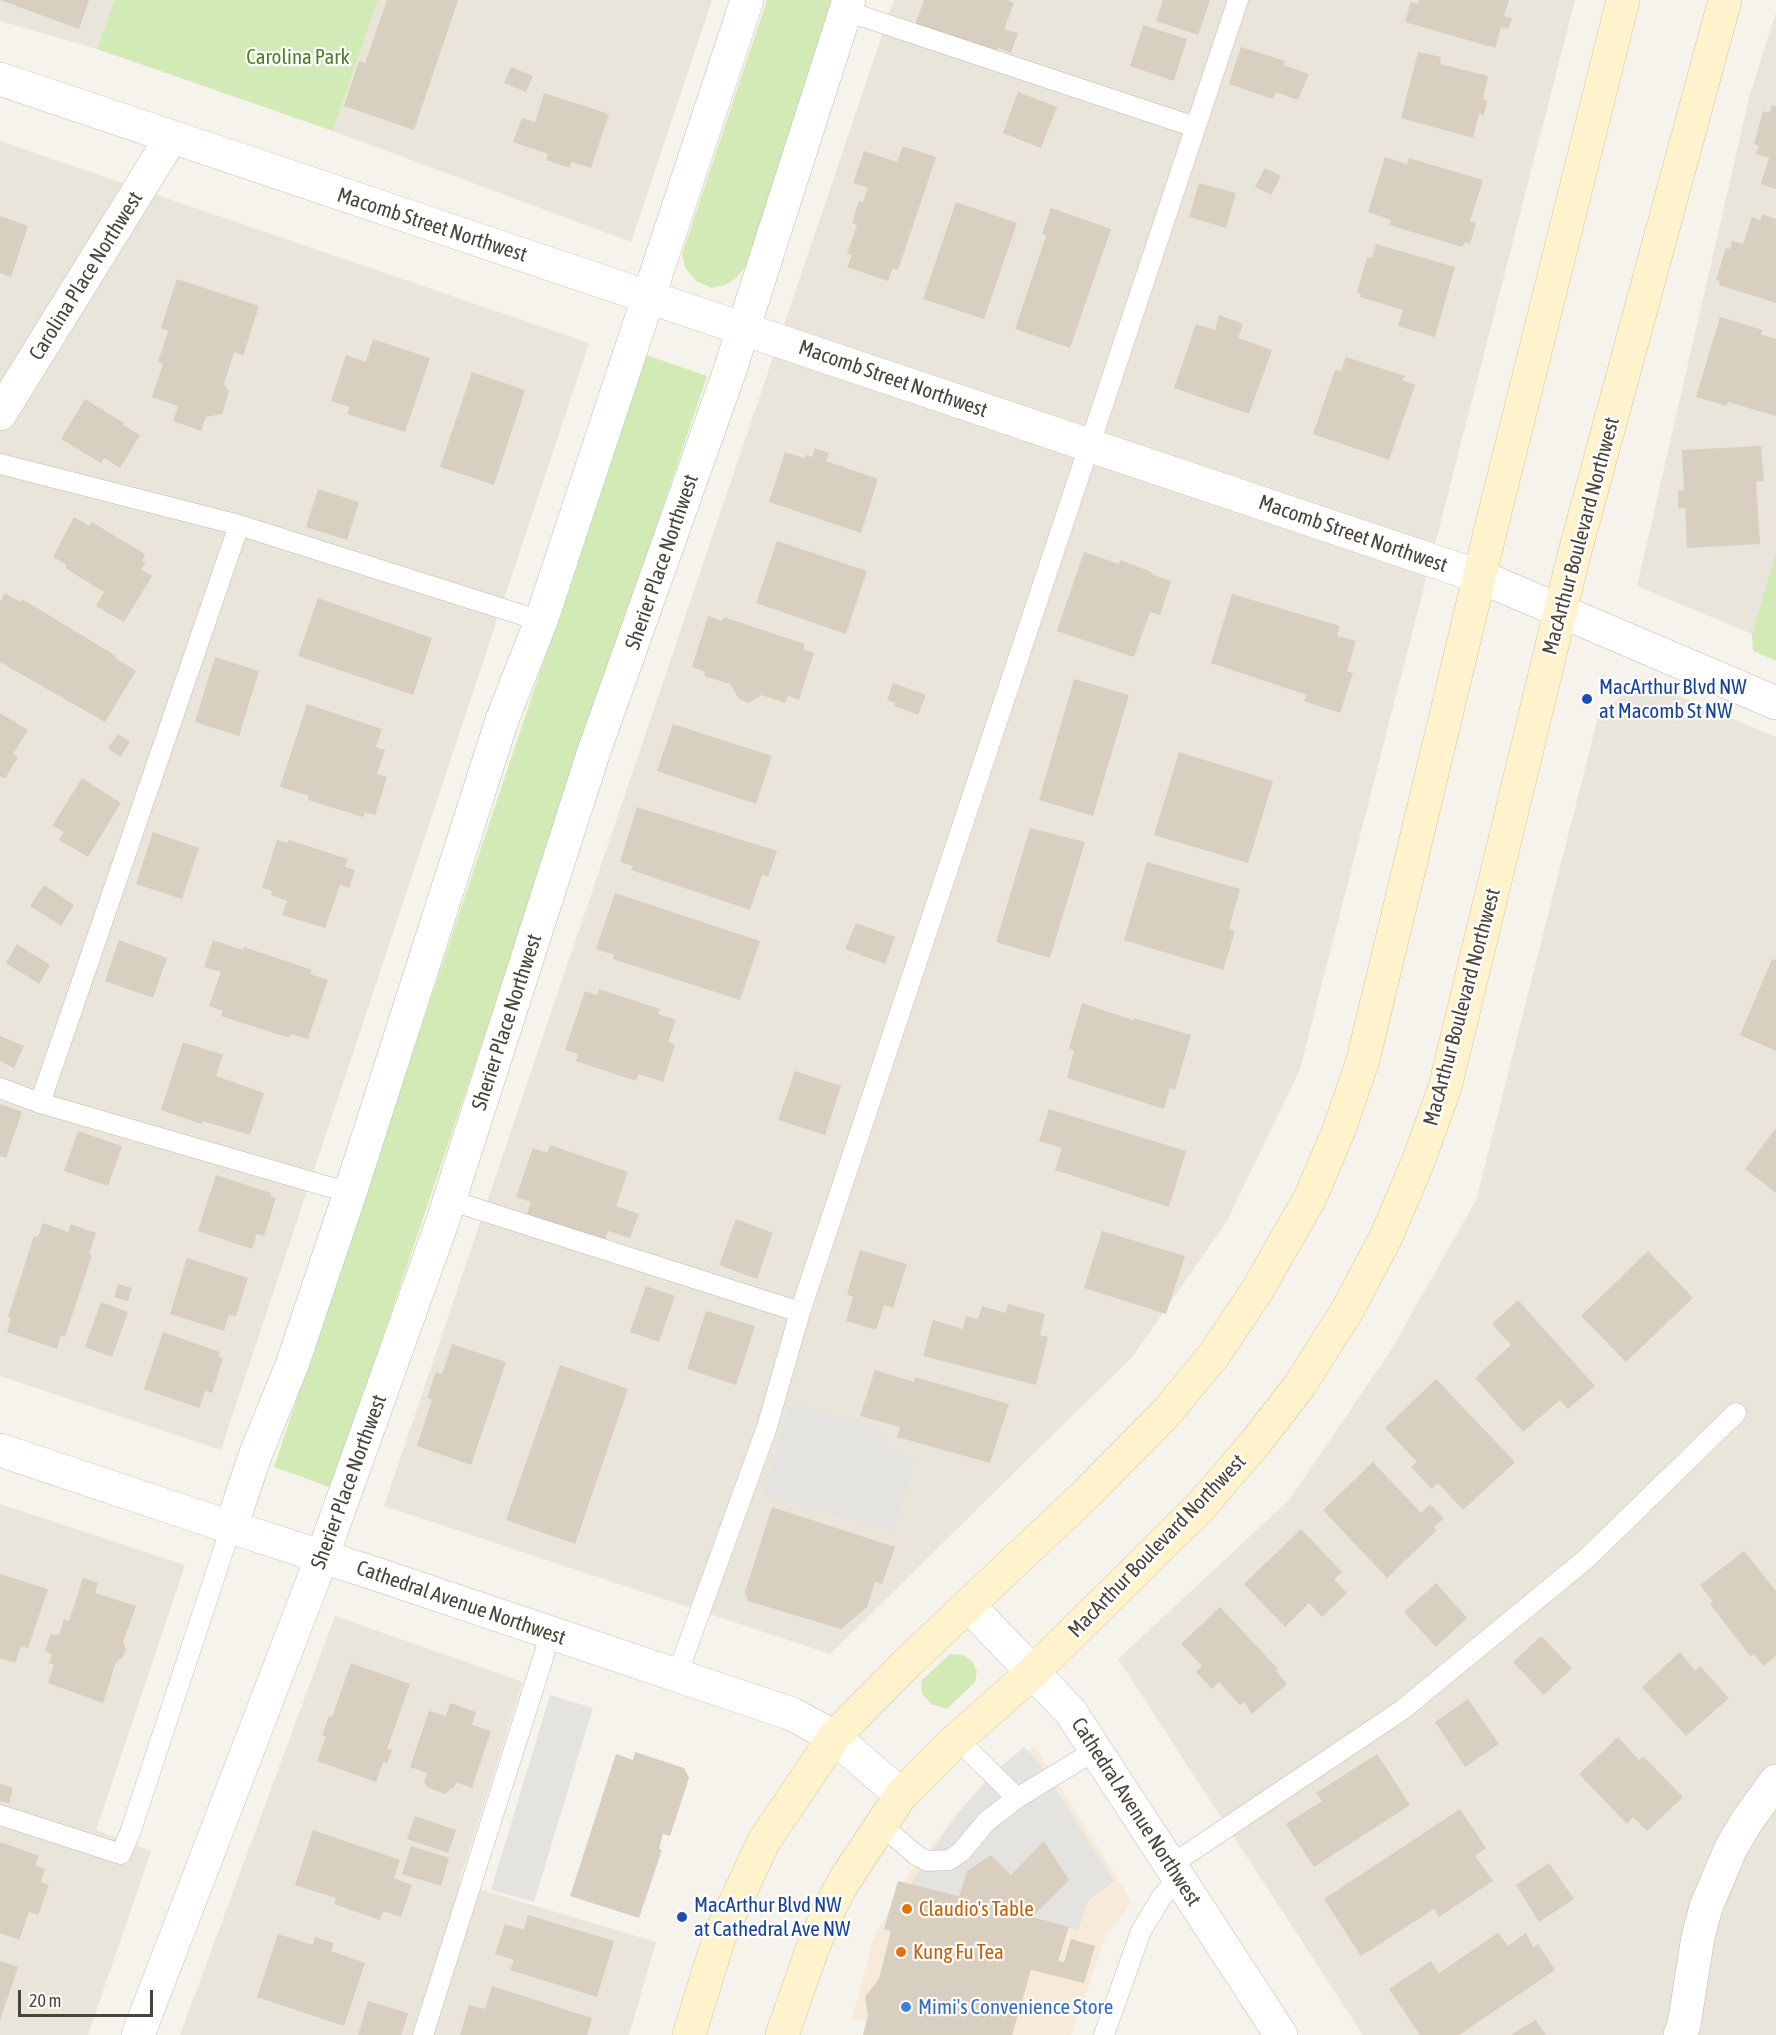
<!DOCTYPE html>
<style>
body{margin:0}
#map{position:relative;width:1776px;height:2035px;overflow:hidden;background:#f6f3ec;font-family:"Asap Condensed",sans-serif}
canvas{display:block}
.scale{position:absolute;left:18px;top:1990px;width:135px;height:27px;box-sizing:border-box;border:3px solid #4b4439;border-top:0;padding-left:8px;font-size:18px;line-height:21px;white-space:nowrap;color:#4b4439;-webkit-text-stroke:4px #fff;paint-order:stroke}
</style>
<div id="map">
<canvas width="1776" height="2035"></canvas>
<div class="scale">20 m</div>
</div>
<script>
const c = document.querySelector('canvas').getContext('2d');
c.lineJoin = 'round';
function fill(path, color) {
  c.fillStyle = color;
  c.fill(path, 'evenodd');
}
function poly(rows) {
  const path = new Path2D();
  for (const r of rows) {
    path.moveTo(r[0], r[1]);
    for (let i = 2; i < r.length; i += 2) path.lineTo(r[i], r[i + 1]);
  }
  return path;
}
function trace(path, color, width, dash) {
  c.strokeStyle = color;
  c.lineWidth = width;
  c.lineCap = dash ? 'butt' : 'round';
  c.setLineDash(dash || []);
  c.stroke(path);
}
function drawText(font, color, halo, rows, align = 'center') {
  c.font = font + ' "Asap Condensed",sans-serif';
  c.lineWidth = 4.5;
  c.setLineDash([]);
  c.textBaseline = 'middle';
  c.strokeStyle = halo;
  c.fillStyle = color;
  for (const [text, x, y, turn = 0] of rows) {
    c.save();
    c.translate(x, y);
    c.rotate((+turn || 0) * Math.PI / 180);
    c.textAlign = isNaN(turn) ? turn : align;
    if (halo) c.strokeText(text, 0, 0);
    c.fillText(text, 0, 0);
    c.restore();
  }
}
fill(poly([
 [0,0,114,0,97,49,0,21],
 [378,0,712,0,631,242,333,131],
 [894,0,1575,0,1300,1069,1227,1221,1133,1356,830,1654,384,1506],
 [1776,12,1776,644,1637,586,1750,94],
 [0,141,589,343,221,1450,0,1376],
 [1639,679,1776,737,1776,2035,1363,2035,1118,1659,1290,1499,1391,1350,1476,1200,1598,717],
 [0,1504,185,1565,96,1830,151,1851,88,2035,0,2035],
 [335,1616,523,1682,459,1883,656,1942,629,2035,180,2035]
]), '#eae5da');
fill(poly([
 [1035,1746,1132,1902,1106,1936,1071,2035,901,2035,852,2018,873,1940,908,1875,987,1777]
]), '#f7ead8');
fill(poly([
 [114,0,378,0,333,131,97,49],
 [767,0,834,0,746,266,736,278,725,285,712,288,696,281,685,268,682,254],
 [646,355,707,376,332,1488,274,1467],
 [1776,553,1776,661,1753,651,1752,634],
 [950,1654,963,1655,972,1661,977,1671,975,1682,947,1709,931,1704,922,1694,921,1681]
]), '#d2eab5');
fill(poly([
 [790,1403,875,1427,892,1452,915,1458,894,1531,764,1495],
 [550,1695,593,1708,534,1902,491,1890],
 [1024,1747,1038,1761,1114,1881,1089,1900,1078,1930,1031,1918,1068,1881,1044,1842,1011,1875,991,1855,967,1871,959,1896,910,1884,958,1813,999,1768]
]), '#e5e3e0');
fill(poly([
 [0,0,89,0,79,29],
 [387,0,458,0,414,130,344,106,359,61,365,63],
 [924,0,1007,0,1014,3,1004,29,1018,33,1011,53,998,48,996,53,915,25],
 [1163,0,1210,0,1198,35,1156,21],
 [1419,0,1509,0,1504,16,1512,18,1508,29,1501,27,1495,48,1405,22,1411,2,1418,4],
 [1143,25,1187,39,1174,81,1130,66],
 [1241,47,1285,61,1284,65,1309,74,1298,100,1276,92,1273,99,1229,84],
 [1418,52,1441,57,1440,64,1488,76,1483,99,1487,101,1484,115,1479,114,1473,138,1401,118],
 [511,67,533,76,526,92,504,83],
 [1018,92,1057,107,1041,148,1003,133],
 [544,93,609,114,591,168,571,162,570,168,546,160,548,154,513,142,522,118,535,122],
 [1772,105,1776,106,1776,189,1761,184,1769,158,1756,154,1759,146,1754,144,1763,111,1769,113],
 [903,146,936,157,898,270,893,268,888,281,847,267,852,255,847,254,857,225,852,223,859,201,863,202,868,188,853,183,864,151,897,162],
 [1385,157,1407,164,1409,158,1483,180,1470,221,1476,223,1470,244,1465,242,1462,247,1389,225,1391,220,1368,212],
 [1265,168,1281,176,1271,195,1255,187],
 [1199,183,1236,193,1226,228,1189,217],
 [956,202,1017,223,984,319,923,299],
 [1051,208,1111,229,1070,348,1015,329,1046,236,1042,234],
 [1762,214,1776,219,1776,303,1719,285,1720,281,1716,280,1726,248,1730,249,1732,241,1743,244,1752,217,1760,220],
 [0,216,28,226,11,277,0,273],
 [1376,244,1455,267,1435,337,1398,326,1403,310,1360,297,1361,294,1357,292,1367,257,1372,258],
 [177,279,259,306,243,356,234,352,224,384,229,391,222,414,206,417,201,431,173,421,178,406,152,397,163,364,158,362,168,331,161,328],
 [1219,315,1243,324,1238,338,1272,350,1249,414,1174,388,1196,324,1215,330],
 [1720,317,1763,330,1761,334,1776,339,1776,416,1728,402,1727,406,1696,397],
 [373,339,430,358,405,432,347,414,350,407,331,401,346,355,366,362],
 [1346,357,1405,376,1402,380,1415,385,1389,460,1313,434,1335,370,1341,371],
 [472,372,525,390,494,485,440,467],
 [85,399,124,423,123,425,140,435,120,468,104,458,101,463,61,439],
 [1761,446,1764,481,1756,482,1760,544,1687,548,1685,508,1678,508,1678,491,1684,490,1682,450],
 [815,448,829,453,826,461,878,479,861,533,769,502,785,452,804,458,806,455,812,457],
 [318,489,359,502,347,540,306,527],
 [74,517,89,526,92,522,145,554,142,561,146,562,141,569,152,576,124,622,96,606,104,592,65,568,67,565,53,557],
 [777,541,867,571,846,634,756,603],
 [1084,552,1119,564,1120,560,1152,572,1151,574,1171,581,1160,615,1150,612,1134,657,1057,631],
 [5,593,20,602,22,599,116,656,115,658,136,671,105,722,0,662,0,602],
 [1232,594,1340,626,1337,636,1356,641,1347,671,1353,673,1340,713,1304,701,1307,695,1211,663],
 [318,598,432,638,413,695,298,656],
 [708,616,722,621,724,617,805,644,803,649,814,653,799,700,788,696,785,703,762,695,749,703,739,699,730,684,704,676,705,672,692,667],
 [215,657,259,671,239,736,195,722],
 [1074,679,1129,695,1093,816,1039,800],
 [893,683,926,695,918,715,894,706,895,703,887,700],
 [307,704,382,729,376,747,385,750,377,774,387,777,375,815,365,812,363,817,308,800,309,796,280,787],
 [0,713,28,730,13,754,18,757,5,779,0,776],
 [673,724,772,756,756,804,657,771],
 [118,734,130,742,120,757,108,748],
 [1179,752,1273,781,1248,863,1154,835],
 [82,778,121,803,88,857,59,840,64,832,52,826],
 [637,807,777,851,768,877,762,875,750,910,631,870,633,866,620,862],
 [1030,828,1085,842,1050,958,996,942],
 [153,832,199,848,182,899,136,884],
 [277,840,288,843,289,840,348,859,345,867,355,870,349,888,340,885,325,928,282,915,287,901,271,895,272,891,262,888],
 [1147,862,1240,889,1229,929,1235,931,1223,970,1124,940],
 [44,885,74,905,61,926,30,906],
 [615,893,760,941,740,1000,613,959,614,955,596,949],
 [856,923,895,937,885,964,845,949],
 [119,940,167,958,153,998,105,981],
 [213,940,243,950,244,947,312,970,310,974,328,980,308,1039,291,1034,289,1038,221,1016,223,1011,209,1006,221,972,204,967],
 [17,944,50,965,39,984,6,963],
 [1772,959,1776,960,1776,1051,1740,1035],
 [599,989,660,1009,658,1014,676,1020,668,1042,675,1045,663,1082,639,1074,636,1081,576,1061,578,1054,565,1050,585,991,597,995],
 [1082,1003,1133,1020,1134,1018,1191,1035,1175,1090,1170,1088,1164,1109,1067,1078,1074,1051,1069,1048],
 [0,1036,24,1046,14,1068,0,1061],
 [183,1042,223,1055,216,1076,264,1093,250,1135,203,1121,201,1124,161,1110],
 [795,1071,841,1086,825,1135,778,1120],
 [0,1104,22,1112,6,1158,0,1156],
 [1049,1109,1186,1151,1169,1207,1055,1170,1062,1148,1039,1141],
 [1776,1128,1776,1193,1745,1169],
 [78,1131,122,1146,108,1186,64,1171],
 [550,1145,628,1172,616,1206,639,1214,630,1238,608,1231,605,1240,527,1214,531,1202,516,1197,533,1148,547,1153],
 [216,1175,271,1193,270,1195,276,1198,264,1236,257,1234,252,1249,198,1231],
 [736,1219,773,1233,757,1279,719,1265],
 [43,1223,68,1232,71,1224,96,1233,89,1254,92,1255,65,1337,61,1335,57,1349,7,1332,11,1318,8,1317,34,1236,38,1237],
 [1102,1231,1185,1256,1166,1314,1084,1288],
 [860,1250,907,1264,893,1308,884,1305,876,1330,846,1321,853,1297,847,1294],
 [1648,1251,1693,1298,1626,1362,1581,1316],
 [187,1258,248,1278,236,1316,229,1315,224,1331,170,1314],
 [118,1284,132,1288,128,1301,114,1297],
 [646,1286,675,1296,659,1342,630,1332],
 [1518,1300,1595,1386,1568,1409,1560,1400,1523,1432,1475,1378,1511,1345,1492,1324],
 [101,1302,128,1312,112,1357,85,1347],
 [1008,1304,1045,1314,1040,1335,1048,1337,1036,1385,923,1356,933,1320,963,1329,966,1316,978,1319,982,1306,1006,1313],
 [706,1311,755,1326,736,1385,687,1369],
 [163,1332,220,1352,218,1356,223,1358,212,1393,205,1391,199,1408,144,1389],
 [452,1344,506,1362,471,1465,417,1446,432,1400,427,1398,436,1372,442,1374],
 [560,1365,628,1389,575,1544,506,1520],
 [875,1370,914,1382,915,1377,1009,1404,990,1463,897,1437,900,1427,860,1416],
 [1436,1379,1515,1462,1463,1510,1438,1483,1432,1489,1411,1467,1417,1462,1385,1428],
 [1373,1462,1421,1513,1430,1504,1444,1518,1434,1527,1437,1530,1387,1578,1323,1510],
 [772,1507,895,1547,882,1584,875,1582,867,1607,841,1629,748,1601,745,1592],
 [1301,1529,1342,1572,1334,1579,1347,1593,1322,1617,1309,1603,1285,1627,1244,1584],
 [1744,1551,1776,1591,1776,1656,1763,1666,1754,1654,1751,1657,1710,1604,1713,1602,1700,1585],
 [0,1574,48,1589,28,1648,21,1646,15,1663,0,1658],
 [83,1578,98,1583,95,1593,136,1606,123,1642,126,1650,122,1658,116,1662,103,1703,48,1683,54,1665,49,1663,52,1655,45,1651,51,1634,59,1635,64,1619,69,1621],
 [1436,1583,1467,1618,1436,1647,1404,1612],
 [1220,1607,1278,1669,1276,1671,1287,1684,1252,1714,1244,1702,1240,1705,1219,1682,1212,1689,1196,1672,1202,1666,1181,1644],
 [1541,1636,1572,1668,1544,1695,1513,1662],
 [1680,1652,1695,1671,1700,1666,1729,1698,1686,1736,1642,1687],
 [351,1663,410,1684,387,1749,392,1750,387,1763,383,1762,376,1782,317,1761,326,1736,322,1736,329,1716,332,1717],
 [1468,1699,1499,1744,1465,1767,1435,1722],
 [450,1703,476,1712,472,1725,491,1731,472,1788,456,1782,454,1787,445,1794,427,1787,424,1782,427,1773,410,1767,429,1711,446,1716],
 [1618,1737,1639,1760,1643,1756,1683,1797,1647,1831,1633,1817,1627,1824,1579,1774],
 [635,1752,684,1768,689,1778,670,1836,663,1834,659,1849,662,1850,639,1918,570,1896,616,1754,633,1760],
 [1377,1754,1410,1805,1314,1867,1286,1824,1322,1801,1316,1793],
 [0,1784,13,1788,9,1804,0,1801],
 [1460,1809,1486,1848,1475,1856,1493,1881,1439,1917,1434,1909,1361,1956,1324,1899],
 [415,1816,456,1830,448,1853,407,1839],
 [313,1830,400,1860,394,1878,412,1885,401,1917,383,1911,380,1920,334,1904,336,1898,295,1885],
 [1044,1841,1069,1880,1032,1917,1069,1927,1058,1961,1064,1962,1071,1939,1095,1946,1084,1983,1031,1970,1012,2035,863,2035,868,2016,865,1997,879,1979,891,1931,884,1929,898,1881,959,1896,967,1871,991,1855,1011,1875],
 [0,1842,39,1856,35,1865,45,1869,41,1882,49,1885,38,1915,29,1912,19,1940,0,1933],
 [411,1846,449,1858,441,1886,402,1874],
 [1549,1863,1574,1899,1539,1922,1516,1885],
 [528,1915,614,1941,597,1997,510,1970,514,1960,495,1954,505,1924,524,1930],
 [1498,1933,1508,1946,1526,1933,1533,1947,1538,1944,1555,1970,1459,2035,1420,2035,1389,1989,1431,1961,1439,1973],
 [278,1934,313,1945,315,1937,334,1943,331,1951,365,1963,344,2026,257,1997],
 [0,1961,18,1967,0,2020],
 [492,1986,592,2018,587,2035,460,2035,469,2005,485,2009],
 [368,2001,408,2013,401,2035,358,2035],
 [1536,2020,1546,2035,1511,2035,1517,2031]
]), '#d8cfc1');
const service = poly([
 [846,11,1195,127],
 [0,464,239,525,541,621],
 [0,1088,40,1103,350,1193],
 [40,1103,239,525],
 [449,1200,800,1312],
 [677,1675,767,1427,800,1312,1238,0],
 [957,1739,1017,1798],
 [0,1815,121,1854,131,1830,231,1527],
 [880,1824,916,1855,927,1861,949,1860,961,1852,987,1821,1017,1798,1096,1750],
 [1171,1865,1402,1710,1586,1559,1736,1413],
 [423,2035,551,1633],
 [1104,2035,1141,1931,1161,1898,1179,1877]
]);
const minor = poly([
 [0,79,1481,577,1776,703],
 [0,414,171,138],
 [0,1450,206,1519,382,1576,792,1714,834,1737,901,1795],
 [231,1527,256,1453,292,1365,351,1190,502,720,541,621,747,0],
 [969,1606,1070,1711,1281,2035],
 [138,2035,322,1557,443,1220,594,751,729,373,849,0],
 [1680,2035,1684,2025,1698,1937,1706,1907,1731,1848,1747,1821,1776,1781]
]);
const secondary = poly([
 [689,2035,720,1935,764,1841,834,1737,908,1662,1086,1494,1166,1413,1213,1356,1255,1294,1310,1198,1339,1130,1363,1060,1492,524,1623,0],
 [782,2035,812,1950,829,1909,844,1881,901,1795,957,1739,1033,1672,1201,1506,1256,1442,1300,1385,1348,1309,1386,1237,1418,1162,1445,1087,1573,559,1725,0]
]);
trace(service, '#c2bbae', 21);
trace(minor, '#c2bbae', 34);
trace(secondary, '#d6c79b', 34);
trace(service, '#fff', 20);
trace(minor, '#fff', 33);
trace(secondary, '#fff3cd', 33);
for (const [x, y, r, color] of [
 [1587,699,6,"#1a4fb4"],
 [907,1909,6,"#e8710a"],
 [682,1917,6,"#1a4fb4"],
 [901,1952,6,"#e8710a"],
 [906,2007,6,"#3f7fe0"]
]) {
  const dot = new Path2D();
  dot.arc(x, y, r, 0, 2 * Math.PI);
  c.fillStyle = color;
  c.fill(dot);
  trace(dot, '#fff', 2);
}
drawText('21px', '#4a7f2a', '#fff', [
 ["Carolina Park",298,57]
]);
drawText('21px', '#4b4439', '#fff', [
 ["Macomb Street Northwest",432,225,18],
 ["Carolina Place Northwest",86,276,-58],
 ["Macomb Street Northwest",893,379,19],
 ["Macomb Street Northwest",1353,534,19],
 ["MacArthur Boulevard Northwest",1581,536,-75],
 ["Sherier Place Northwest",662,562,-71],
 ["MacArthur Boulevard Northwest",1462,1007,-75],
 ["Sherier Place Northwest",507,1022,-72],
 ["Sherier Place Northwest",349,1482,-70],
 ["MacArthur Boulevard Northwest",1157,1546,-46],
 ["Cathedral Avenue Northwest",461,1603,19],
 ["Cathedral Avenue Northwest",1136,1812,57]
]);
drawText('21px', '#164399', '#fff', [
 ["MacArthur Blvd NW",1599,687],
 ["at Macomb St NW",1599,711],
 ["MacArthur Blvd NW",694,1905],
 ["at Cathedral Ave NW",694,1929]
], 'left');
drawText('21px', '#c56008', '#fff', [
 ["Claudio's Table",919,1909],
 ["Kung Fu Tea",913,1952]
], 'left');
drawText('21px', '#366cbe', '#fff', [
 ["Mimi's Convenience Store",918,2007]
], 'left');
</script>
